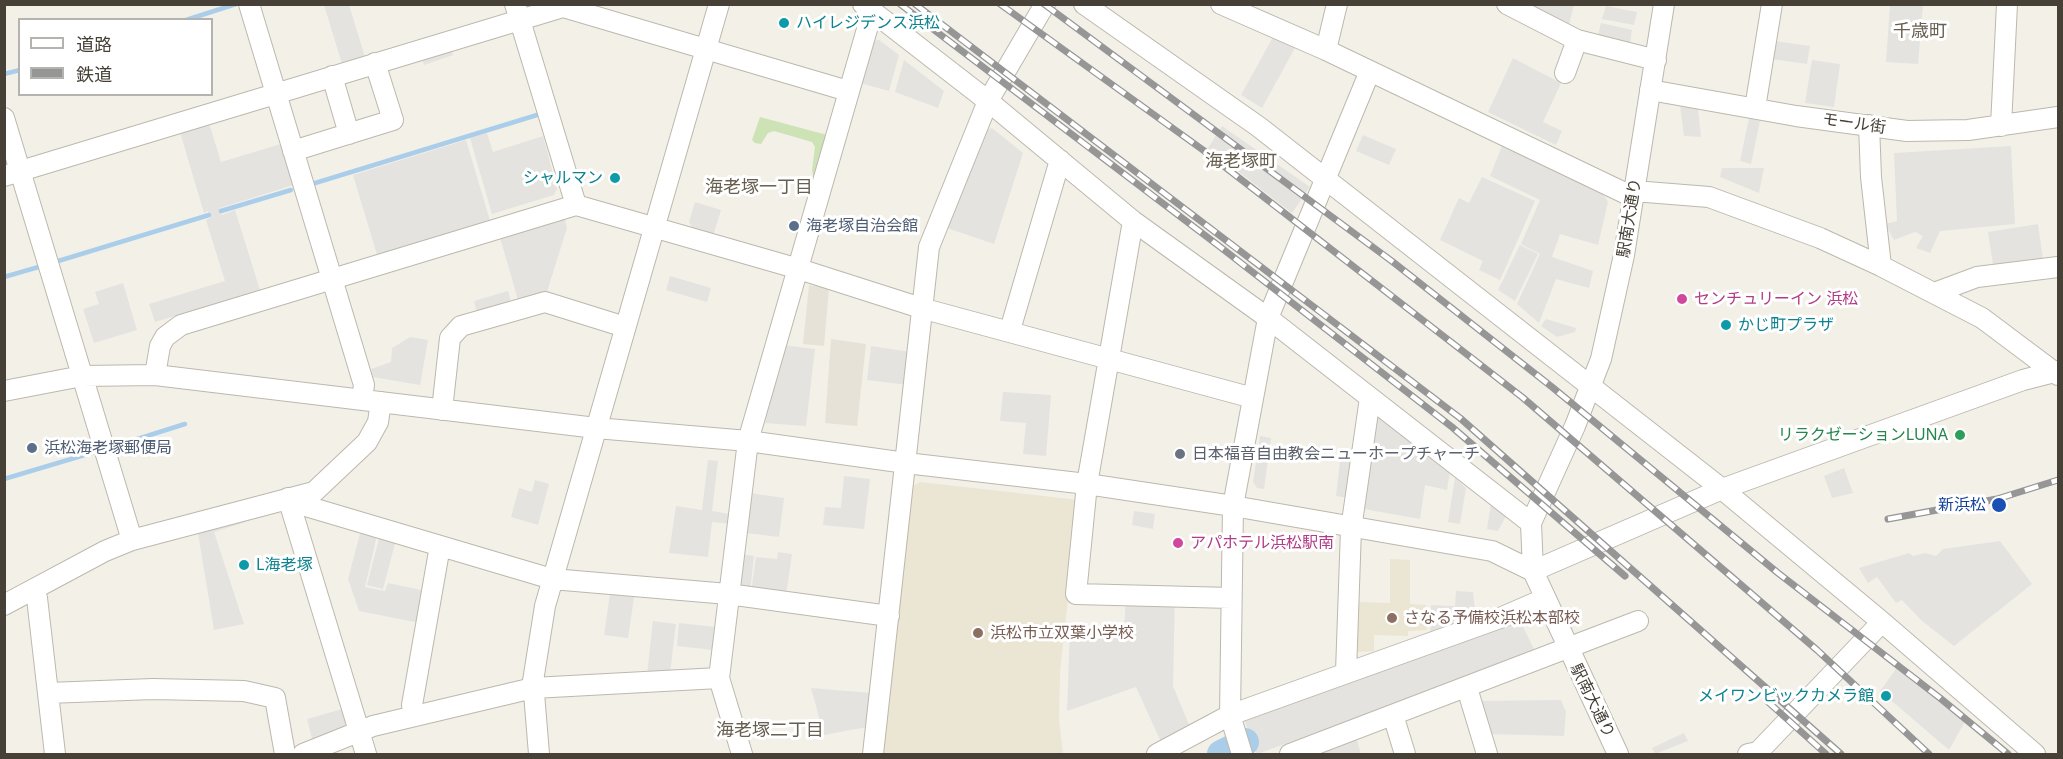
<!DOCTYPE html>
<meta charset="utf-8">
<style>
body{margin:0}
#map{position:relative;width:2063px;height:759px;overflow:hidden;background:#f3f0e8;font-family:"Noto Sans","Noto Sans JP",sans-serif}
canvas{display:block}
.frame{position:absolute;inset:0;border:6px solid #464037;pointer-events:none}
.legend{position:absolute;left:18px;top:18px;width:195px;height:78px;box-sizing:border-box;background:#fff;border:2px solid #b5b3af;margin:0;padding:8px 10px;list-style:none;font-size:18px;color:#464037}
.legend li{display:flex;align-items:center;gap:12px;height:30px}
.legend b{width:30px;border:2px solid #b5b3af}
</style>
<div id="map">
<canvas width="2063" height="759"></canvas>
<div class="frame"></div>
<ul class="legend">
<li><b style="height:8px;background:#fff"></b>道路</li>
<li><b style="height:8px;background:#969696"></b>鉄道</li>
</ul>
</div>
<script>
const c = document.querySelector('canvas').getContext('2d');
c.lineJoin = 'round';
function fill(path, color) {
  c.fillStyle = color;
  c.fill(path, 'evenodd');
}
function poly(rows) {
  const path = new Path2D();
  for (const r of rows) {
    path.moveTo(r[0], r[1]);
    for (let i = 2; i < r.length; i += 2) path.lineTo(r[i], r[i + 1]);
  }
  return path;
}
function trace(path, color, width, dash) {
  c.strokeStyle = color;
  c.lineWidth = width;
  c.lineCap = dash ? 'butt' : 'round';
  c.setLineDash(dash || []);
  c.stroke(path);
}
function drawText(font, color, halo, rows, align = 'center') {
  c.font = font + ' "Noto Sans","Noto Sans JP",sans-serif';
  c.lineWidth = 6;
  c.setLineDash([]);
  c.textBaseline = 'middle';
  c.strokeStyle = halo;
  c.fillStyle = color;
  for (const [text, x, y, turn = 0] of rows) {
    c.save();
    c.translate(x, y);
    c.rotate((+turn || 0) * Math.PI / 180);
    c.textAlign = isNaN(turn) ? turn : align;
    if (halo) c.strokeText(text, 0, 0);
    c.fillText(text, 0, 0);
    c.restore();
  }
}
fill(poly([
 [809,285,829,288,824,346,803,344],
 [831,339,866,344,857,426,825,423]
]), '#e6e2d7');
fill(poly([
 [920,482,1079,500,1060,671,1059,720,1063,754,878,754,908,489],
 [1390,559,1410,560,1410,604,1426,605,1427,630,1408,631,1408,636,1374,635,1374,651,1358,652,1357,602,1390,603]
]), '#ebe5d3');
fill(poly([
 [760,117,831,136,814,180,812,170,815,147,812,142,774,131,768,133,761,144,755,143,752,140]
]), '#cde3b5');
fill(poly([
 [324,5,349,5,366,60,343,67],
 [1526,5,1574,5,1569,25],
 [1890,5,1923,5,1918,64,1886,62],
 [1606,6,1637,12,1634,25,1602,19],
 [1601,23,1632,30,1630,43,1598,35],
 [1273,37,1295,48,1262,108,1241,95],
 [879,40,899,55,889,91,860,83,872,41],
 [1775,41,1810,46,1807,64,1772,59],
 [451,46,453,55,424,65,421,55],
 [1513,58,1561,83,1543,122,1562,131,1556,145,1488,112],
 [904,60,944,91,938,108,895,92],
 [1812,60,1840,64,1834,107,1805,103],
 [1680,105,1698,108,1701,137,1684,136],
 [1749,118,1760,121,1751,164,1740,161],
 [208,120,221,162,284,143,297,184,220,208,222,215,235,210,260,290,155,322,149,304,225,281,206,220,210,218,208,211,204,213,179,129],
 [1222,126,1310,187,1292,213,1208,148],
 [992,128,1023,153,994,244,947,228,986,130],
 [487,133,493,152,543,136,557,189,554,195,492,214,470,138],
 [1363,135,1396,149,1389,165,1356,151],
 [466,140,491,224,378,258,353,175],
 [1502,146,1602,193,1608,202,1598,245,1560,234,1552,257,1593,271,1589,288,1556,279,1539,323,1517,304,1540,254,1521,244,1540,200,1490,176],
 [2011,146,2015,224,1940,231,1930,253,1916,248,1923,236,1915,232,1894,240,1885,224,1897,221,1894,153],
 [1722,168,1764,168,1759,193,1720,177],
 [1482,177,1535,201,1500,280,1479,270,1483,261,1440,240,1459,198,1469,203],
 [695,202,721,210,713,236,694,230,689,222],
 [564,214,567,228,546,295,518,300,499,234],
 [2038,224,2043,259,1993,265,1988,232],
 [1520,245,1538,254,1515,301,1498,290],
 [670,276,711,288,707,302,666,290],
 [123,283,137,330,94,343,83,309,99,304,95,292],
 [508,291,511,303,477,313,474,301],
 [1546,319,1576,328,1575,332,1557,337,1541,326],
 [410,337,428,340,420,385,373,377,371,369,391,362,392,348],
 [782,345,815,349,806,426,765,423],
 [871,346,911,352,908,385,867,380],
 [1003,392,1051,395,1046,456,1023,454,1026,423,1000,421],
 [1373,416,1386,418,1450,472,1447,490,1425,485,1420,519,1364,509,1360,503],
 [1260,436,1271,438,1264,489,1257,488,1253,482],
 [1341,452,1353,454,1348,498,1336,496],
 [708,460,718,461,712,511,735,515,734,524,712,522,708,557,669,553,676,506,702,510],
 [1844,468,1853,493,1832,498,1824,476],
 [844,476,870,479,864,529,823,525,825,507,841,508],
 [1455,478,1466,488,1460,524,1448,522],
 [535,480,549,484,538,525,511,517,519,488,532,492],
 [750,493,784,498,779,537,746,533],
 [1491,504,1506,516,1498,531,1487,529],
 [1134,511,1155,514,1153,529,1132,525],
 [245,516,246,522,214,532,244,624,214,630,197,527],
 [362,526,378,531,365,587,385,591,388,583,426,591,420,623,359,611,348,579],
 [381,531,397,536,383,589,367,585],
 [2000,541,2032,584,1954,646,1922,621,1902,600,1896,603,1877,577,1868,583,1859,568,1909,553,1913,556,1925,553,1936,556,1943,549],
 [778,552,792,554,786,596,751,592,756,557,777,559],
 [742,554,754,556,750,592,738,588],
 [611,587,635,591,628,638,604,635],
 [1456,591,1473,592,1476,620,1430,636,1431,605,1455,606],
 [1126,595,1175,595,1173,686,1190,727,1161,742,1136,687,1067,711,1070,630,1124,631],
 [1518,617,1536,653,1257,754,1244,719],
 [653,621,676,624,670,673,647,674],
 [679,623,716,627,713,650,677,646],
 [1898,666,1966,720,1949,750,1880,691],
 [811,688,871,693,867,727,824,735],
 [1561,700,1566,712,1564,736,1486,734,1476,701],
 [346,708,349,718,344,727,312,739,307,719],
 [1684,733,1688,741,1655,754,1652,748],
 [1356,737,1361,754,1310,754]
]), '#e4e3e0');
trace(poly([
 [186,20,236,4],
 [4,74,20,70],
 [312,184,537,115],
 [221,211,291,190],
 [55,262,209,215],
 [4,277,42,266],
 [112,447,185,424],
 [4,479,98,451]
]), '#aaceea', 4.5);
trace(poly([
 [1221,754,1245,742]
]), '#aaceea', 28);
const minor = poly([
 [249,4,364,385,362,400],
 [515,4,576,205],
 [863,4,988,101,1133,221,1268,318,1531,523],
 [1084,4,1259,127,1722,489,1882,622,2035,754],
 [1221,4,1326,50,1633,197],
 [1507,4,1577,40,1656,60],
 [1326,50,1337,4],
 [1565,73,1577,40],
 [332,76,349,134],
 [1650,90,1796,116,1907,131,1968,130,2058,117],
 [1755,108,1772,4],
 [4,118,132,540],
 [1869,125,1871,177,1881,266],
 [2001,126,2007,4],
 [293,151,393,120,375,63],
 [4,176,563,7,848,91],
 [1634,191,1709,197,1820,238,1881,266,1982,318,2058,375],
 [1133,221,1087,484,1076,594,1231,598],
 [1934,293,1977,277,2058,267],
 [1010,330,1060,160],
 [155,375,160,346,165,337,181,325,576,205,799,269,921,308,1253,398],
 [4,391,82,376,155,375,596,428,748,441,906,463,1087,484,1233,506,1492,551,1533,571,1722,489,2023,380,2058,371],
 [442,410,450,338,461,326,545,302,625,327],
 [288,498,309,507,552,579,728,594,889,616],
 [288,498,366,754],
 [33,592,37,598,55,754],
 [4,605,105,551,132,540,314,492,367,442,378,422,381,402],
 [1346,672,1351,529,1370,398],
 [1467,688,1487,754],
 [48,693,153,689,244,691,275,698,285,754],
 [1393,715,1405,754],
 [415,716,412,705,440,546],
 [303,754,373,726,533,688,719,678],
 [539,754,533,681,545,606,719,4],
 [742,754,719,678,748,441,872,12],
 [873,754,929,247,988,101,1045,4],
 [1157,754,1230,715,1500,618,1544,599],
 [1242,754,1230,715,1233,506,1268,318,1370,71],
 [1290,754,1638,621],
 [1618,754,1533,571,1531,523,1575,426,1601,359,1624,255,1664,4],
 [1748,754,1758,752,1882,622]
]);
trace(minor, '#bdb8ac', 22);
trace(minor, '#fff', 20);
const rail = poly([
 [900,4,1219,246,1452,427,1625,576],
 [915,4,1460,418,1841,754],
 [1000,4,1203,150,1522,397,1817,650,1929,754],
 [1044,4,1393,262,1552,387,1778,573,1940,698,2008,754],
 [1888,519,1997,499,2058,480],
 [1767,701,1826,754]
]);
trace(rail, '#969696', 7);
trace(rail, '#fff', 4.5, [14]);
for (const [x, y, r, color] of [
 [784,23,6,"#0f9aa8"],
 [615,178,6,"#0f9aa8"],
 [794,226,6,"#5c6f8a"],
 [1682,299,6,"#d1479c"],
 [1726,325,6,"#0f9aa8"],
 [1960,435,6,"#2e9e5b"],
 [32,448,6,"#5c6f8a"],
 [1180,454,6,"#6b7280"],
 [1999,505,8,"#1a4fb4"],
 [1178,543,6,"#d1479c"],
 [244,565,6,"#0f9aa8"],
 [1392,618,6,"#8d6e63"],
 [978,633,6,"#8d6e63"],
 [1886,696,6,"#0f9aa8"]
]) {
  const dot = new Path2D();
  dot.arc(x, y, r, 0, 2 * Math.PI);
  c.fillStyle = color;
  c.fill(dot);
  trace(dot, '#fff', 2);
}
drawText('16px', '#0d838f', '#fff', [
 ["ハイレジデンス浜松",796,23],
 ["シャルマン",603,178,"right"],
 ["かじ町プラザ",1738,325],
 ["L海老塚",256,565],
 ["メイワンビックカメラ館",1874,696,"right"]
], 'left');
drawText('16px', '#464037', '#fff', [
 ["モール街",1854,124,8],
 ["駅南大通り",1630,218,-81],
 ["駅南大通り",1592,701,64]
]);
drawText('16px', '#4e5e75', '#fff', [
 ["海老塚自治会館",806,226],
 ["浜松海老塚郵便局",44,448]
], 'left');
drawText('16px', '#b23c85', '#fff', [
 ["センチュリーイン 浜松",1694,299],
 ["アパホテル浜松駅南",1190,543]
], 'left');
drawText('16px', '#27864d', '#fff', [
 ["リラクゼーションLUNA",1948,435]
], 'right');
drawText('16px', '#5b616d', '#fff', [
 ["日本福音自由教会ニューホープチャーチ",1192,454]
], 'left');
drawText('16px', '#164399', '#fff', [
 ["新浜松",1986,505]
], 'right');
drawText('16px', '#785e54', '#fff', [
 ["さなる予備校浜松本部校",1404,618],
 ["浜松市立双葉小学校",990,633]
], 'left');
drawText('18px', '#675f50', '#fff', [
 ["千歳町",1920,32],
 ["海老塚町",1241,162],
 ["海老塚一丁目",759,188],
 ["海老塚二丁目",770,731]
]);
</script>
